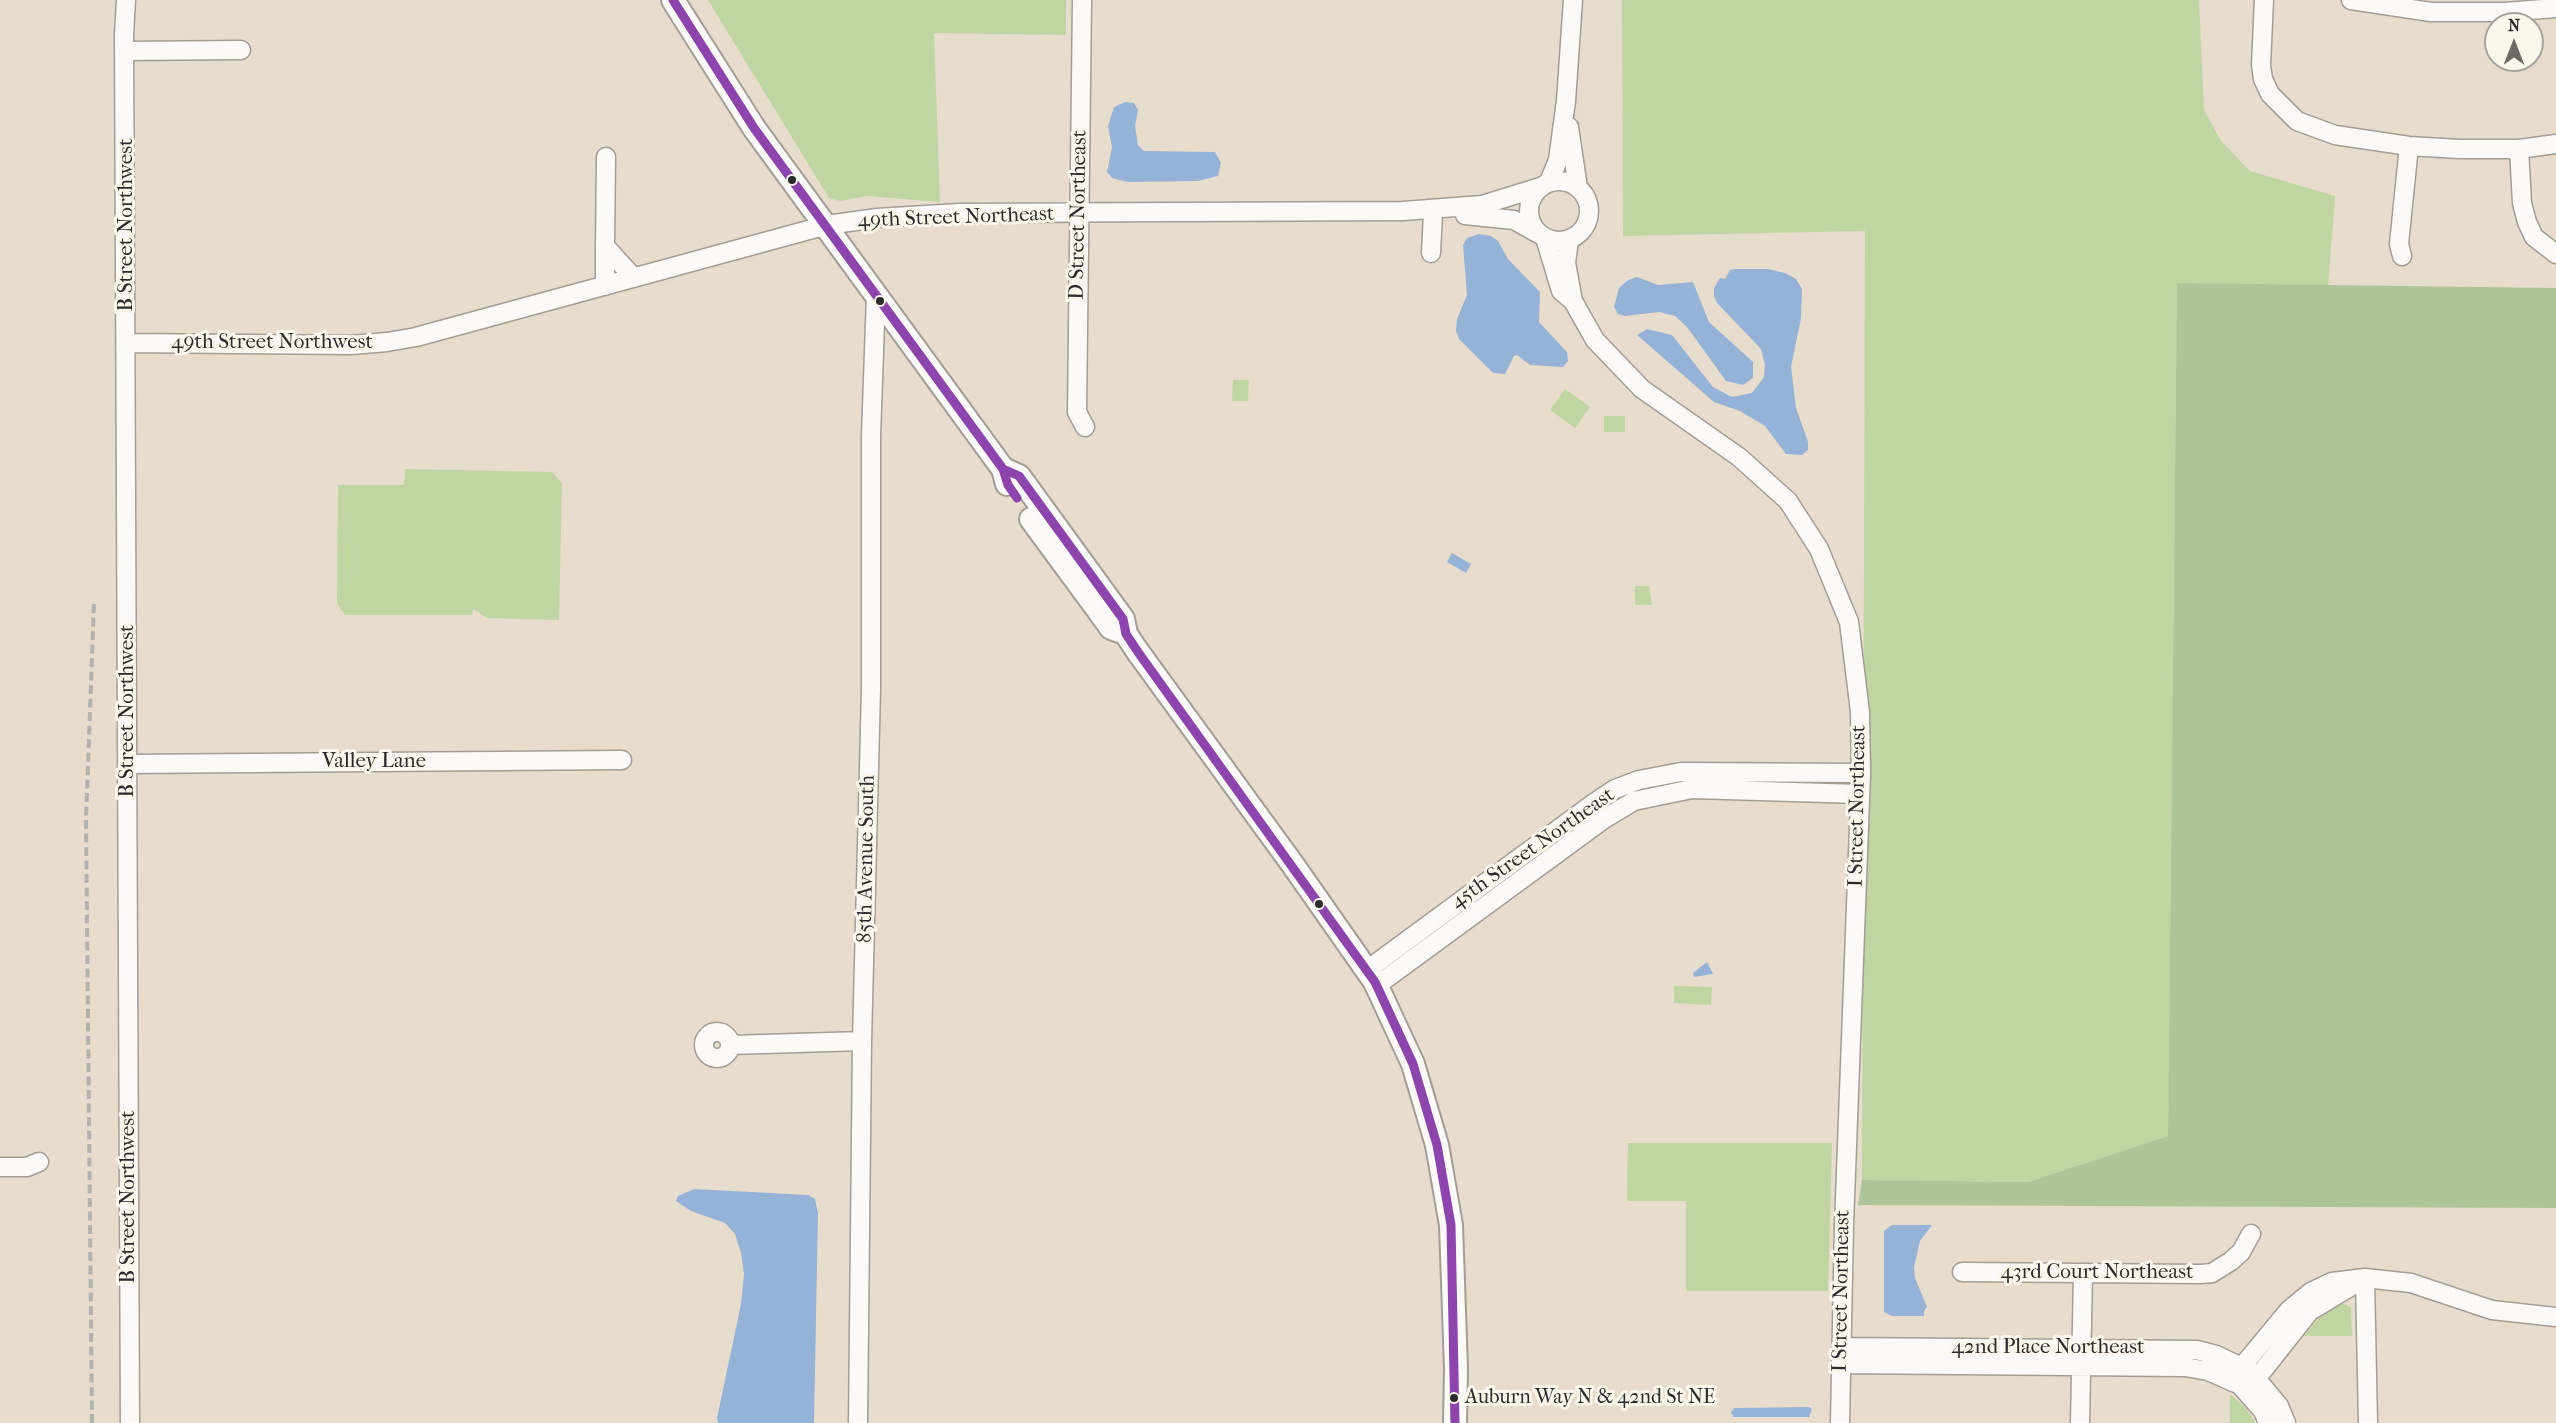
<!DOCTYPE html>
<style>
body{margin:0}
#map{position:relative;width:2556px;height:1423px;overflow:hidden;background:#e8ddcd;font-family:"IM FELL French Canon",serif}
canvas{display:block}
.north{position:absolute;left:2484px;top:12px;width:60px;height:60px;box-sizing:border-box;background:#fbf7ec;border:2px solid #a8a59f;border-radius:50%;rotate:0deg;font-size:16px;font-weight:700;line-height:24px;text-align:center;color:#2b2b2b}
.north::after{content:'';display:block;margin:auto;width:21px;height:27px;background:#6d6964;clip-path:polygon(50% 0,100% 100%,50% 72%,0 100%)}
</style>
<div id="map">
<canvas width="2556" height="1423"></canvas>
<div class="north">N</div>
</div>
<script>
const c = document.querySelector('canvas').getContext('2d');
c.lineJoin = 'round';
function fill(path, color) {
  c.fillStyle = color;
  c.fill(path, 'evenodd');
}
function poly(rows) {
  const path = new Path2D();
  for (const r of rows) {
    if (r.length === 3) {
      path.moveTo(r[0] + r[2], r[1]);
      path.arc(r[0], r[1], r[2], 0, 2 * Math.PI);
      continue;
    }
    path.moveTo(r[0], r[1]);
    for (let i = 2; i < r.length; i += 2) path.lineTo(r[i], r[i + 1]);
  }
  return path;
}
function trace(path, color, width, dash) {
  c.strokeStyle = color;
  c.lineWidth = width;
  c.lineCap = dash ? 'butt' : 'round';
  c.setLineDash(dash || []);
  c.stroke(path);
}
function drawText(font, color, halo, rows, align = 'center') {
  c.font = font + ' "IM FELL French Canon",serif';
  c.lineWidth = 6;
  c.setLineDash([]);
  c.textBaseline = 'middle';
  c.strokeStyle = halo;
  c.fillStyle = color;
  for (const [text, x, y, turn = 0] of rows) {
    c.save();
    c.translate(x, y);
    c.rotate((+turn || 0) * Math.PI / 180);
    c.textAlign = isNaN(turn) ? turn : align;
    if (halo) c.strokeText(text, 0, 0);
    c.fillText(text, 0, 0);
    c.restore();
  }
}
fill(poly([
 [708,0,1066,0,1066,35,934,33,940,202,868,196,840,201,829,198],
 [1622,0,2199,0,2204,110,2221,141,2250,171,2335,196,2328,286,2177,283,2168,1136,2028,1182,1862,1180,1865,231,1623,236],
 [1233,380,1249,380,1248,401,1232,401],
 [1565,389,1590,407,1575,428,1550,410],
 [1604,416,1625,416,1625,432,1604,432],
 [405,469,552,472,562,483,559,620,487,618,473,609,472,615,345,615,337,603,338,485,404,485],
 [1635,586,1649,586,1652,605,1635,605],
 [1674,986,1712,987,1711,1005,1674,1003],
 [1628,1143,1832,1143,1828,1291,1686,1291,1686,1201,1627,1201],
 [2338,1302,2351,1307,2352,1336,2304,1336,2320,1317],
 [2230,1394,2245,1407,2256,1423,2230,1423]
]), '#bfd5a2');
fill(poly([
 [2177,283,2556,288,2556,1208,1858,1205,1862,1180,2028,1182,2168,1136]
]), '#aec598');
fill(poly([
 [1125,102,1134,103,1138,110,1135,126,1138,145,1144,151,1215,152,1221,163,1218,176,1198,181,1127,182,1112,178,1107,172,1112,147,1108,126,1114,107],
 [1479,234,1491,236,1498,241,1508,259,1540,292,1539,322,1567,352,1568,361,1563,367,1530,365,1517,355,1514,356,1505,374,1493,373,1459,339,1456,331,1457,319,1467,295,1463,245,1467,238],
 [1734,269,1768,269,1785,273,1796,279,1802,289,1801,318,1791,367,1796,408,1808,442,1808,450,1802,455,1786,454,1765,426,1740,411,1714,402,1637,335,1647,329,1672,335,1713,387,1732,397,1752,393,1764,377,1765,365,1761,349,1717,303,1714,296,1714,288,1720,278,1725,279,1730,270],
 [1637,277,1658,285,1693,282,1709,322,1753,362,1753,378,1743,385,1726,381,1687,327,1675,316,1659,312,1625,316,1618,314,1614,307,1619,288,1628,280],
 [1452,553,1471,564,1466,573,1447,562],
 [1707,962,1713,974,1694,977,1693,973],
 [694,1189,808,1195,815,1199,818,1213,814,1423,718,1423,717,1418,741,1304,744,1274,741,1253,735,1234,725,1223,691,1211,676,1201,678,1196],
 [1892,1225,1932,1225,1920,1241,1914,1267,1915,1278,1927,1307,1924,1311,1924,1316,1892,1316,1884,1312,1884,1231],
 [1809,1407,1812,1409,1809,1417,1734,1417,1731,1413,1734,1408]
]), '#95b3d7');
const minor = poly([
 [126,0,124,35,130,1423],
 [1082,0,1077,412,1085,427],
 [2264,0,2261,65,2263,79,2270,94,2297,121,2335,135,2409,146,2459,149,2519,149,2556,144],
 [2351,0,2431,12,2505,12,2556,8],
 [125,51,241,50],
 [1569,127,1578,188],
 [2519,149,2522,203,2527,222,2534,237,2556,254],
 [1559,211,30],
 [1549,182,1558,160,1566,101,1573,0],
 [1465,215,1514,220,1537,233],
 [1545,238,1561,291,1573,301,1566,263,1569,240],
 [605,246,606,157],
 [1431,253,1433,213],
 [2402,256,2399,244,2409,146],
 [605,286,605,246,634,278],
 [1573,301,1595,340,1642,389,1739,457,1788,501,1819,549,1849,622,1860,712,1861,773,1844,1225,1840,1423],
 [127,343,351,345,387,342,416,337,827,225,877,218,959,213,1403,211,1482,205,1540,187],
 [127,764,622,760],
 [1367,970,1594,803,1615,789,1639,780,1681,772,1861,773],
 [1376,986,1604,819,1634,801,1692,789,1860,794],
 [717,1045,13],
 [730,1045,862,1041],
 [0,1167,27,1167,39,1162],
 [1962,1272,2201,1274,2212,1273,2231,1261,2241,1252,2251,1234],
 [1841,1347,2197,1350,2216,1355,2250,1371,2279,1406,2286,1423],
 [1841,1364,2185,1367,2208,1371,2240,1385,2263,1411,2268,1423],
 [2235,1375,2289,1310,2311,1292,2332,1282,2365,1278,2310,1311,2249,1388],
 [858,1423,862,1041,871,689,871,436,876,295],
 [2080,1423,2083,1273],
 [2368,1423,2365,1278,2411,1283,2492,1310,2556,1317]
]);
const major = poly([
 [673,0,754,128,1003,469,1007,484],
 [1003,469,1019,476,1123,619,1126,634,1138,652,1293,865,1375,982,1413,1064,1437,1145,1451,1225,1456,1369,1455,1423],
 [1031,519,1098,610,1111,628,1119,631]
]);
trace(minor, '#a39d94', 21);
trace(major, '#a39d94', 26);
trace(minor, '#fcfaf8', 18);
trace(major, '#fcfaf8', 22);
trace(poly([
 [92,1423,86,820,94,603]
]), '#b3b2af', 4, [9, 4.5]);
trace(poly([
 [673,0,754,128,1003,469,1008,485,1017,498],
 [1003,469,1019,476,1123,619,1126,634,1138,652,1375,982,1413,1064,1437,1145,1451,1225,1455,1423]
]), '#8e44ad', 9);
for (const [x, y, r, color] of [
 [792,180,5,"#2b2b2b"],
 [880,301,5,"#2b2b2b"],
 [1319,904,5,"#2b2b2b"],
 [1454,1398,5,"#2b2b2b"]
]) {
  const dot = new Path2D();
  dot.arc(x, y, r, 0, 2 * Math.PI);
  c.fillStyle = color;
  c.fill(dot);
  trace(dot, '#fbf7ec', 2);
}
drawText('20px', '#2b2b2b', '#fbf7ec', [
 ["Auburn Way N & 42nd St NE",1465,1398]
], 'left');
drawText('21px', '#2b2b2b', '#fbf7ec', [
 ["D Street Northeast",1079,215,-89],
 ["49th Street Northeast",956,218,-2],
 ["B Street Northwest",127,225,-90],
 ["49th Street Northwest",272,343],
 ["B Street Northwest",128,711,-90],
 ["Valley Lane",374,762],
 ["I Street Northeast",1858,806,-89],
 ["45th Street Northeast",1533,849,-35],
 ["85th Avenue South",867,859,-89],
 ["B Street Northwest",129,1197,-90],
 ["43rd Court Northeast",2097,1273],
 ["I Street Northeast",1842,1291,-89],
 ["42nd Place Northeast",2048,1348]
]);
</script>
